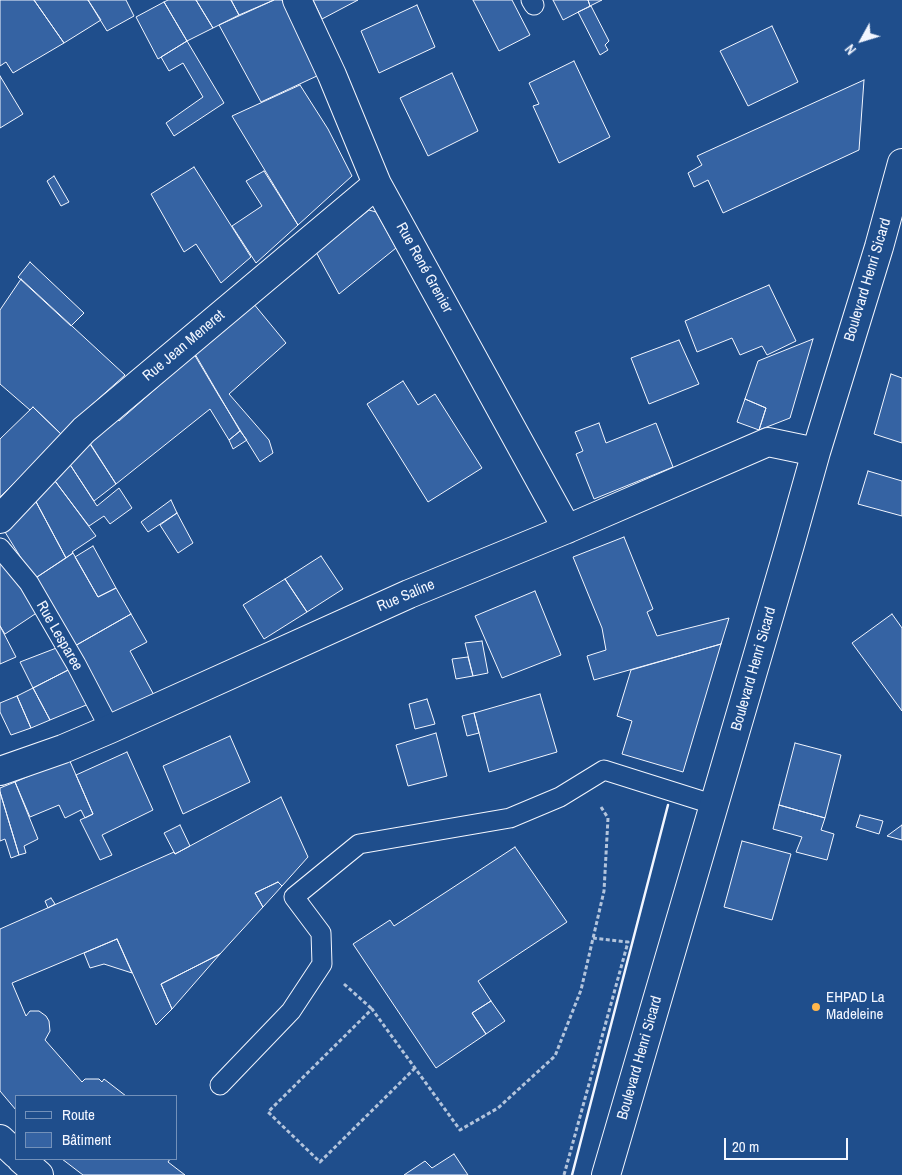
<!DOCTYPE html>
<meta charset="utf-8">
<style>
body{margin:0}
#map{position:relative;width:902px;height:1175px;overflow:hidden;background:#1f4e8c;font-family:"Archivo Narrow",sans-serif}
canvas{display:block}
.legend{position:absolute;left:15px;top:1095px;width:162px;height:65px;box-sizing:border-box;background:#1f4e8c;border:1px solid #7391ba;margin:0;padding:6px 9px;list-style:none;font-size:15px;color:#f2f6ff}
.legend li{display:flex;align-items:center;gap:10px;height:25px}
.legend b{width:25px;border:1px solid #7391ba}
.north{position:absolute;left:837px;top:15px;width:50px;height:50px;-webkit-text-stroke:4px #1f4e8c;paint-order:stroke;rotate:231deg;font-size:14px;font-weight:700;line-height:20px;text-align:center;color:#f2f6ff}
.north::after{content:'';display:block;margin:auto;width:18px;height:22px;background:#f2f6ff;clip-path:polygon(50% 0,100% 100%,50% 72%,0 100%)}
.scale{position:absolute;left:724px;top:1138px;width:124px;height:22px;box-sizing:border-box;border:2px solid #f2f6ff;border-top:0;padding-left:6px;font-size:15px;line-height:18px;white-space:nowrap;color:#f2f6ff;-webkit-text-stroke:4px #1f4e8c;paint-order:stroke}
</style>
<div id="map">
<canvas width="902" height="1175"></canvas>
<ul class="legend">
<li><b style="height:6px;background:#1f4e8c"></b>Route</li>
<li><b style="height:14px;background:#3563a3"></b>Bâtiment</li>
</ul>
<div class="north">N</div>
<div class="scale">20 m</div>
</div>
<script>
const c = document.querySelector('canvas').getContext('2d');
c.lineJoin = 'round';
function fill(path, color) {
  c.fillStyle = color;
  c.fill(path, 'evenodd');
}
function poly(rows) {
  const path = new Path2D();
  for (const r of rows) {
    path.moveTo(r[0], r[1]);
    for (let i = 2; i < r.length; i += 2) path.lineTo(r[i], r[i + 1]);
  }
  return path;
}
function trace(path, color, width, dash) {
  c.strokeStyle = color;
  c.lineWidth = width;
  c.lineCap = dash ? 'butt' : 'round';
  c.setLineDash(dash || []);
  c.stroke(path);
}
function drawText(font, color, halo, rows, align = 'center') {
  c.font = font + ' "Archivo Narrow",sans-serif';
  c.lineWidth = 4;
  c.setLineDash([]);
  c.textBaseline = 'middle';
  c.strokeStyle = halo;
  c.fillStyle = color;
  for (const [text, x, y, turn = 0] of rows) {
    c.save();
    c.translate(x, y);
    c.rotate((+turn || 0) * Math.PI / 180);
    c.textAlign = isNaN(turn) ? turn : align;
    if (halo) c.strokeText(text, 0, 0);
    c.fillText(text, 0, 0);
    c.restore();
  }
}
const building = poly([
 [0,0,34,0,64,43,13,73,6,62,0,66,0,0],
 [34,0,88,0,101,20,64,43,34,0],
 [88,0,126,0,134,16,107,31,88,0],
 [168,0,196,0,213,28,187,41,164,2,168,0],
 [196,0,231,0,239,15,213,28,196,0],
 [231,0,274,0,239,15,231,0],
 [274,0,282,0,319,75,261,102,219,25,274,0],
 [313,0,358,0,322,19,313,0],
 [473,0,512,0,530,35,499,51,473,0],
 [553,0,588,0,590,6,563,20,553,0],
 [588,0,602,0,590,6,588,0],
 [164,2,187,41,158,59,136,17,164,2],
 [417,5,435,47,379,73,361,31,417,5],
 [591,6,609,41,605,45,608,50,600,55,578,12,591,6],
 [772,26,798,82,748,106,720,51,772,26],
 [187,41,224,103,174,136,166,123,203,97,183,63,169,71,161,57,187,41],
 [574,61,610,137,559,163,533,106,539,104,529,83,574,61],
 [452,73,478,131,428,156,400,98,452,73],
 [0,76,23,114,0,128,0,76],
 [864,80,859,150,723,213,708,180,694,187,688,173,702,165,697,156,864,80],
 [300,85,328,129,352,176,298,225,232,116,300,85],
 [194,167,251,257,221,283,196,244,184,252,151,194,194,167],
 [264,171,298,225,256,263,232,226,262,206,246,181,264,171],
 [54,176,69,202,61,206,47,181,54,176],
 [369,210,376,212,396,248,339,294,316,252,369,210],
 [30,262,84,313,71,326,18,277,30,262],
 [21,279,125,375,86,410,62,435,33,407,30,410,0,384,0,310,21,279],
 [769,285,796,341,767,355,762,346,740,355,732,338,697,352,685,321,769,285],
 [253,303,286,343,229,394,269,440,273,453,260,462,219,396,194,354,253,303],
 [813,339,790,418,759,430,766,408,745,399,758,361,813,339],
 [679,340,699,384,649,404,631,358,679,340],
 [195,354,240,431,229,440,210,409,116,484,88,440,116,418,119,421,195,354],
 [891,374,902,378,902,443,874,434,891,374],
 [403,381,418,405,435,394,482,468,428,502,367,404,403,381],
 [745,399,766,408,759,430,737,422,745,399],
 [33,407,62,435,0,497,0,439,33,407],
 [599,423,606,443,656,423,673,467,594,499,576,454,583,451,575,432,599,423],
 [240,431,247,440,233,449,229,440,240,431],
 [88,441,116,484,94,501,67,460,88,441],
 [67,460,97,506,119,488,132,508,110,524,104,516,89,526,52,477,67,460],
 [868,471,902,481,902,516,858,504,868,471],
 [52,477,96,536,72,552,73,553,66,558,34,498,52,477],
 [34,498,66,558,34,579,5,532,34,498],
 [171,500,177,513,148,532,141,522,171,500],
 [177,513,193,543,178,553,160,525,177,513],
 [624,537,653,609,647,612,657,636,729,618,721,644,594,680,587,656,606,650,602,628,573,557,624,537],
 [93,546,116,588,98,597,75,557,93,546],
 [73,553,98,597,116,588,131,614,73,647,34,579,73,553],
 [321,556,343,589,307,612,285,579,321,556],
 [0,561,25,588,38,612,5,634,0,626,0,561],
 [285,579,307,612,264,639,243,605,285,579],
 [535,591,561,655,502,678,475,616,535,591],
 [131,614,147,642,130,651,155,697,114,717,73,647,131,614],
 [892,614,902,628,902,711,852,643,892,614],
 [0,626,16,657,0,664,0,626],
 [482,641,488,673,473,676,465,643,482,641],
 [721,644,683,772,622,754,632,721,617,716,631,670,721,644],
 [59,647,72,668,33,688,20,662,59,647],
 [468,657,473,676,456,679,452,659,468,657],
 [72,668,91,703,50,720,33,688,72,668],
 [33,688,50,720,31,728,17,696,33,688],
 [540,694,557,752,489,772,474,713,540,694],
 [17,696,31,728,11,735,0,712,0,703,17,696],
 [427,699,435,724,415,729,409,704,427,699],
 [474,713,479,733,467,736,462,716,474,713],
 [436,733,447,776,408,786,396,745,436,733],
 [230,736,250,782,183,814,163,766,230,736],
 [795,743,841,755,825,818,779,805,795,743],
 [127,752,153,810,102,835,112,855,100,860,80,820,93,814,76,775,127,752],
 [69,759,93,814,85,818,81,810,65,818,59,805,30,817,15,782,69,759],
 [15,782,38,839,24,846,26,853,19,855,0,792,0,788,15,782],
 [0,792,19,855,11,858,5,839,0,841,0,792],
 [281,797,308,857,282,886,278,882,255,893,263,907,220,954,161,984,172,1009,156,1025,117,939,12,983,26,1016,30,1011,39,1011,46,1016,49,1021,50,1031,45,1040,82,1082,85,1079,99,1079,102,1082,104,1079,126,1096,16,1096,16,1110,0,1091,0,929,174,852,175,854,281,797],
 [779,805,825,818,821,830,834,834,827,860,796,852,802,837,773,829,779,805],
 [860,815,883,821,879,834,856,827,860,815],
 [180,825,190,846,175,854,164,833,180,825],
 [902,825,902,840,887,836,902,825],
 [742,841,791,854,772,920,724,907,742,841],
 [515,847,567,922,478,981,491,1001,472,1013,486,1034,436,1068,353,944,390,920,394,926,515,847],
 [278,882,282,886,263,907,255,893,278,882],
 [51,898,55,904,48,908,45,901,51,898],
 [117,939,132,973,104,964,90,968,84,953,117,939],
 [220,954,172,1009,161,984,220,954],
 [491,1001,505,1021,486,1034,472,1013,491,1001],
 [454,1154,468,1175,404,1175,425,1161,432,1168,454,1154],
 [62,1159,170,1159,168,1162,185,1175,83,1175,62,1159]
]);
fill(building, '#3563a3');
trace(building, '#f2f6ff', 1);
const service = poly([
 [531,0,534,5],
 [0,548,29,583,76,664,110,729],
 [220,1085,291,1011,322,964,321,933,294,897,359,844,510,818,560,797,604,770,715,805]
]);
const minor = poly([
 [297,0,332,75,377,184,567,529],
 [0,519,84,430,377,184],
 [0,771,63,749,110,729,409,594,567,529,768,442,816,452],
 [606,1175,791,541,816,452,879,247,902,163]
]);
const secondary = poly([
 [0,1139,16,1154],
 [21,1159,39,1175]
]);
trace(service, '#f2f6ff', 21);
trace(minor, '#f2f6ff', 30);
trace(secondary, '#f2f6ff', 30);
trace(poly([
 [344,984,372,1009],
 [415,1068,320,1162,268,1112,372,1009,460,1130,498,1108,555,1056,581,990,604,891,608,818,601,807],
 [564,1175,628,942,593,938]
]), '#b3c4dc', 3, [4, 2.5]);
trace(service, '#1f4e8c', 19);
trace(minor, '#1f4e8c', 28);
trace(secondary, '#1f4e8c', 28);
trace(poly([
 [572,1175,668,805]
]), '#f2f6ff', 2.5);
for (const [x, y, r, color] of [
 [816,1007,5,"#ffb74d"]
]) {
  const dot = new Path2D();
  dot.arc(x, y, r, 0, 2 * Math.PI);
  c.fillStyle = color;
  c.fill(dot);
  trace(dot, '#1f4e8c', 2);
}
drawText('15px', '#f2f6ff', '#1f4e8c', [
 ["Rue René Grenier",424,268,61],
 ["Boulevard Henri Sicard",868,280,-73],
 ["Rue Jean Meneret",184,346,-40],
 ["Rue Saline",406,596,-23],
 ["Rue Lesparee",59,636,60],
 ["Boulevard Henri Sicard",754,669,-74],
 ["Boulevard Henri Sicard",640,1058,-74]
]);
drawText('15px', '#f2f6ff', '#1f4e8c', [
 ["EHPAD La",826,998],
 ["Madeleine",826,1015]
], 'left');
</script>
